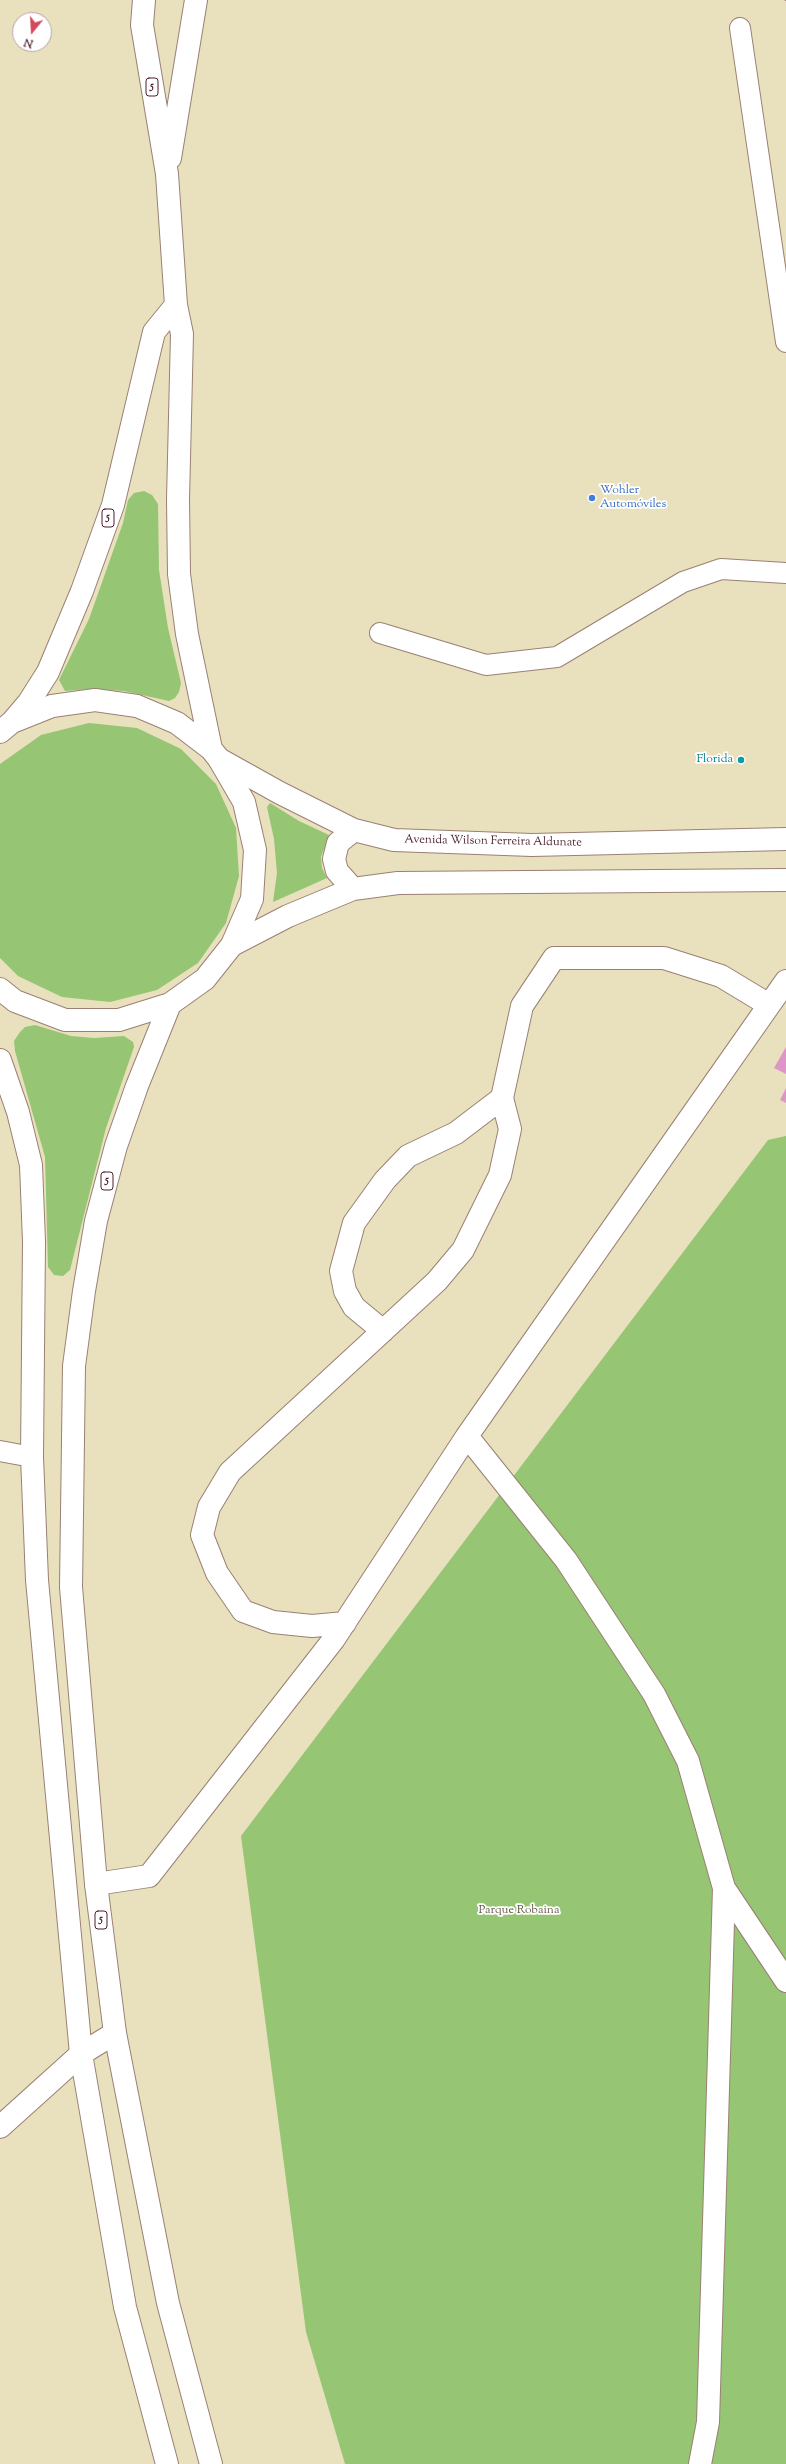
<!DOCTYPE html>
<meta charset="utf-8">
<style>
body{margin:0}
#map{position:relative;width:786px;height:2464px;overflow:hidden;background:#e9e0bd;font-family:"Sorts Mill Goudy",serif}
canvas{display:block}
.north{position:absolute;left:12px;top:12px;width:40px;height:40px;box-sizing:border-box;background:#fff;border:1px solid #b7a5aa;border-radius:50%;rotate:198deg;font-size:11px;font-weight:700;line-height:16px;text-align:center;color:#4a1f2b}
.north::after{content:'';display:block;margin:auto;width:14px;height:18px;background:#d1495b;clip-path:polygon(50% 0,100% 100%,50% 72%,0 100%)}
</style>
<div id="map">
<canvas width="786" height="2464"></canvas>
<div class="north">N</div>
</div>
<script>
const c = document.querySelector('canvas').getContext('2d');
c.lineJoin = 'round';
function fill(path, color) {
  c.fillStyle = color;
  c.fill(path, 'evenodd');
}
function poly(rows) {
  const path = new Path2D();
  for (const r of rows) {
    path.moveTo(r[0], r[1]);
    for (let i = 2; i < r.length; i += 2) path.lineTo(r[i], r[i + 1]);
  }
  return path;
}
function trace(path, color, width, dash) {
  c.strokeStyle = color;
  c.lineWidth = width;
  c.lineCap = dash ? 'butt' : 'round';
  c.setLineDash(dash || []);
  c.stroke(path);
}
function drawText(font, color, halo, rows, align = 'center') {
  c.font = font + ' "Sorts Mill Goudy",serif';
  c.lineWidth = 3.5;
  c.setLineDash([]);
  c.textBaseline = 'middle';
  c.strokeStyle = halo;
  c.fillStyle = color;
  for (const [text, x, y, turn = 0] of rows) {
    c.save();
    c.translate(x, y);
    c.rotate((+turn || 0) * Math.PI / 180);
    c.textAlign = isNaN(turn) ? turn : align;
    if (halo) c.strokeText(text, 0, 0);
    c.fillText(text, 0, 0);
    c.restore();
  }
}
fill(poly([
 [144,491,152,495,158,504,159,570,168,628,181,683,179,692,175,698,169,701,124,691,91,689,65,691,59,680,89,619,123,523,128,500,134,493],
 [89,723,137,728,181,749,216,784,236,828,239,876,226,923,198,963,157,990,110,1002,62,997,18,976,0,958,0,764,41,735],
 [270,803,299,821,329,835,321,857,322,868,327,878,273,902,277,873,274,839,267,807],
 [35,1025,71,1036,94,1038,124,1036,133,1042,134,1047,106,1128,70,1270,63,1276,54,1275,48,1267,45,1157,15,1051,14,1041,20,1032,25,1027],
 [786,1136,786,2464,345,2464,306,2332,241,1836,768,1140]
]), '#96c574');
fill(poly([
 [786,1047,786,1074,774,1068],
 [786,1088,786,1103,780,1100]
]), '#dd96c7');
const service = poly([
 [740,28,786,342],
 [380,633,486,665,557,657,683,582,721,569,786,573],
 [0,1451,32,1457]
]);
const minor = poly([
 [383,1331,354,1307,345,1291,341,1271,354,1223,385,1180,408,1156,456,1133,502,1098],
 [467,1436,566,1560,654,1694,688,1761,724,1888,708,2422,700,2464],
 [345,1623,312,1626,273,1622,243,1611,217,1573,202,1535,209,1507,230,1472,437,1281,463,1250,500,1175,510,1129,502,1098,522,1006,554,958,664,958,721,976,769,1005],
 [96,1884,149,1876,334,1639,467,1436,786,981],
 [724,1888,786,1981],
 [0,2127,81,2054,115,2033]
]);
const tertiary = poly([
 [219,759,280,793,354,830,394,840,532,845,786,839],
 [353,889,337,871,334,859,338,843,354,830],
 [232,945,288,916,353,889,398,883,786,880]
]);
const trunk = poly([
 [144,0,142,25,167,174,176,305,182,334,178,499,179,574,187,634,211,749],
 [170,158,196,0],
 [0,732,12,722,29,702,48,672,82,591,113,505,154,332,176,305],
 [0,989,15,1001,65,1020,119,1020,170,1004,205,979,232,945,252,899,255,850,244,802,219,759,211,749,177,723,137,706,95,700,52,706,12,722],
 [170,1004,137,1086,116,1146,96,1221,84,1291,74,1366,71,1587,96,1884,115,2033,168,2303,211,2464],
 [0,1060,18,1112,31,1165,34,1242,32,1457,37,1580,81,2054,125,2307,167,2464]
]);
trace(service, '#9a8074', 22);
trace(minor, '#9a8074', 24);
trace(tertiary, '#9a8074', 24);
trace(trunk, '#9a8074', 24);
trace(poly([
 [786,0,786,1]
]), '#9a8074', 2.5, [3, 3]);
trace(service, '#fff', 20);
trace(minor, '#fff', 22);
trace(tertiary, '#fff', 22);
trace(trunk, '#fff', 22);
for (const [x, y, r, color] of [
 [592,498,4,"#3f7fe0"],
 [741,760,4,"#0f9aa8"]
]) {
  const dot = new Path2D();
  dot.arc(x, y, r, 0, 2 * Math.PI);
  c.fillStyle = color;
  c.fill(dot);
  trace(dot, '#fff', 1.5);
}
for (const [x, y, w] of [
 [152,87,12],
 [108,518,12],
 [107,1181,12],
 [101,1920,12]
]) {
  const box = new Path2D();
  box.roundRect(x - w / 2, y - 9, w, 18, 3);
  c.fillStyle = '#fff';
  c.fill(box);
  trace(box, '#4a1f2b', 1);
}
drawText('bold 11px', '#4a1f2b', null, [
 ["5",152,87],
 ["5",108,518],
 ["5",107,1181],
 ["5",101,1920]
]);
drawText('12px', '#366cbe', '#fff', [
 ["Wohler",600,491],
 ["Automóviles",600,505]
], 'left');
drawText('12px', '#0d838f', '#fff', [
 ["Florida",733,760]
], 'right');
drawText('12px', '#4a1f2b', '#fff', [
 ["Avenida Wilson Ferreira Aldunate",493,842,1]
]);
drawText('12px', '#655945', '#fff', [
 ["Parque Robaina",519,1911]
]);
</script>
